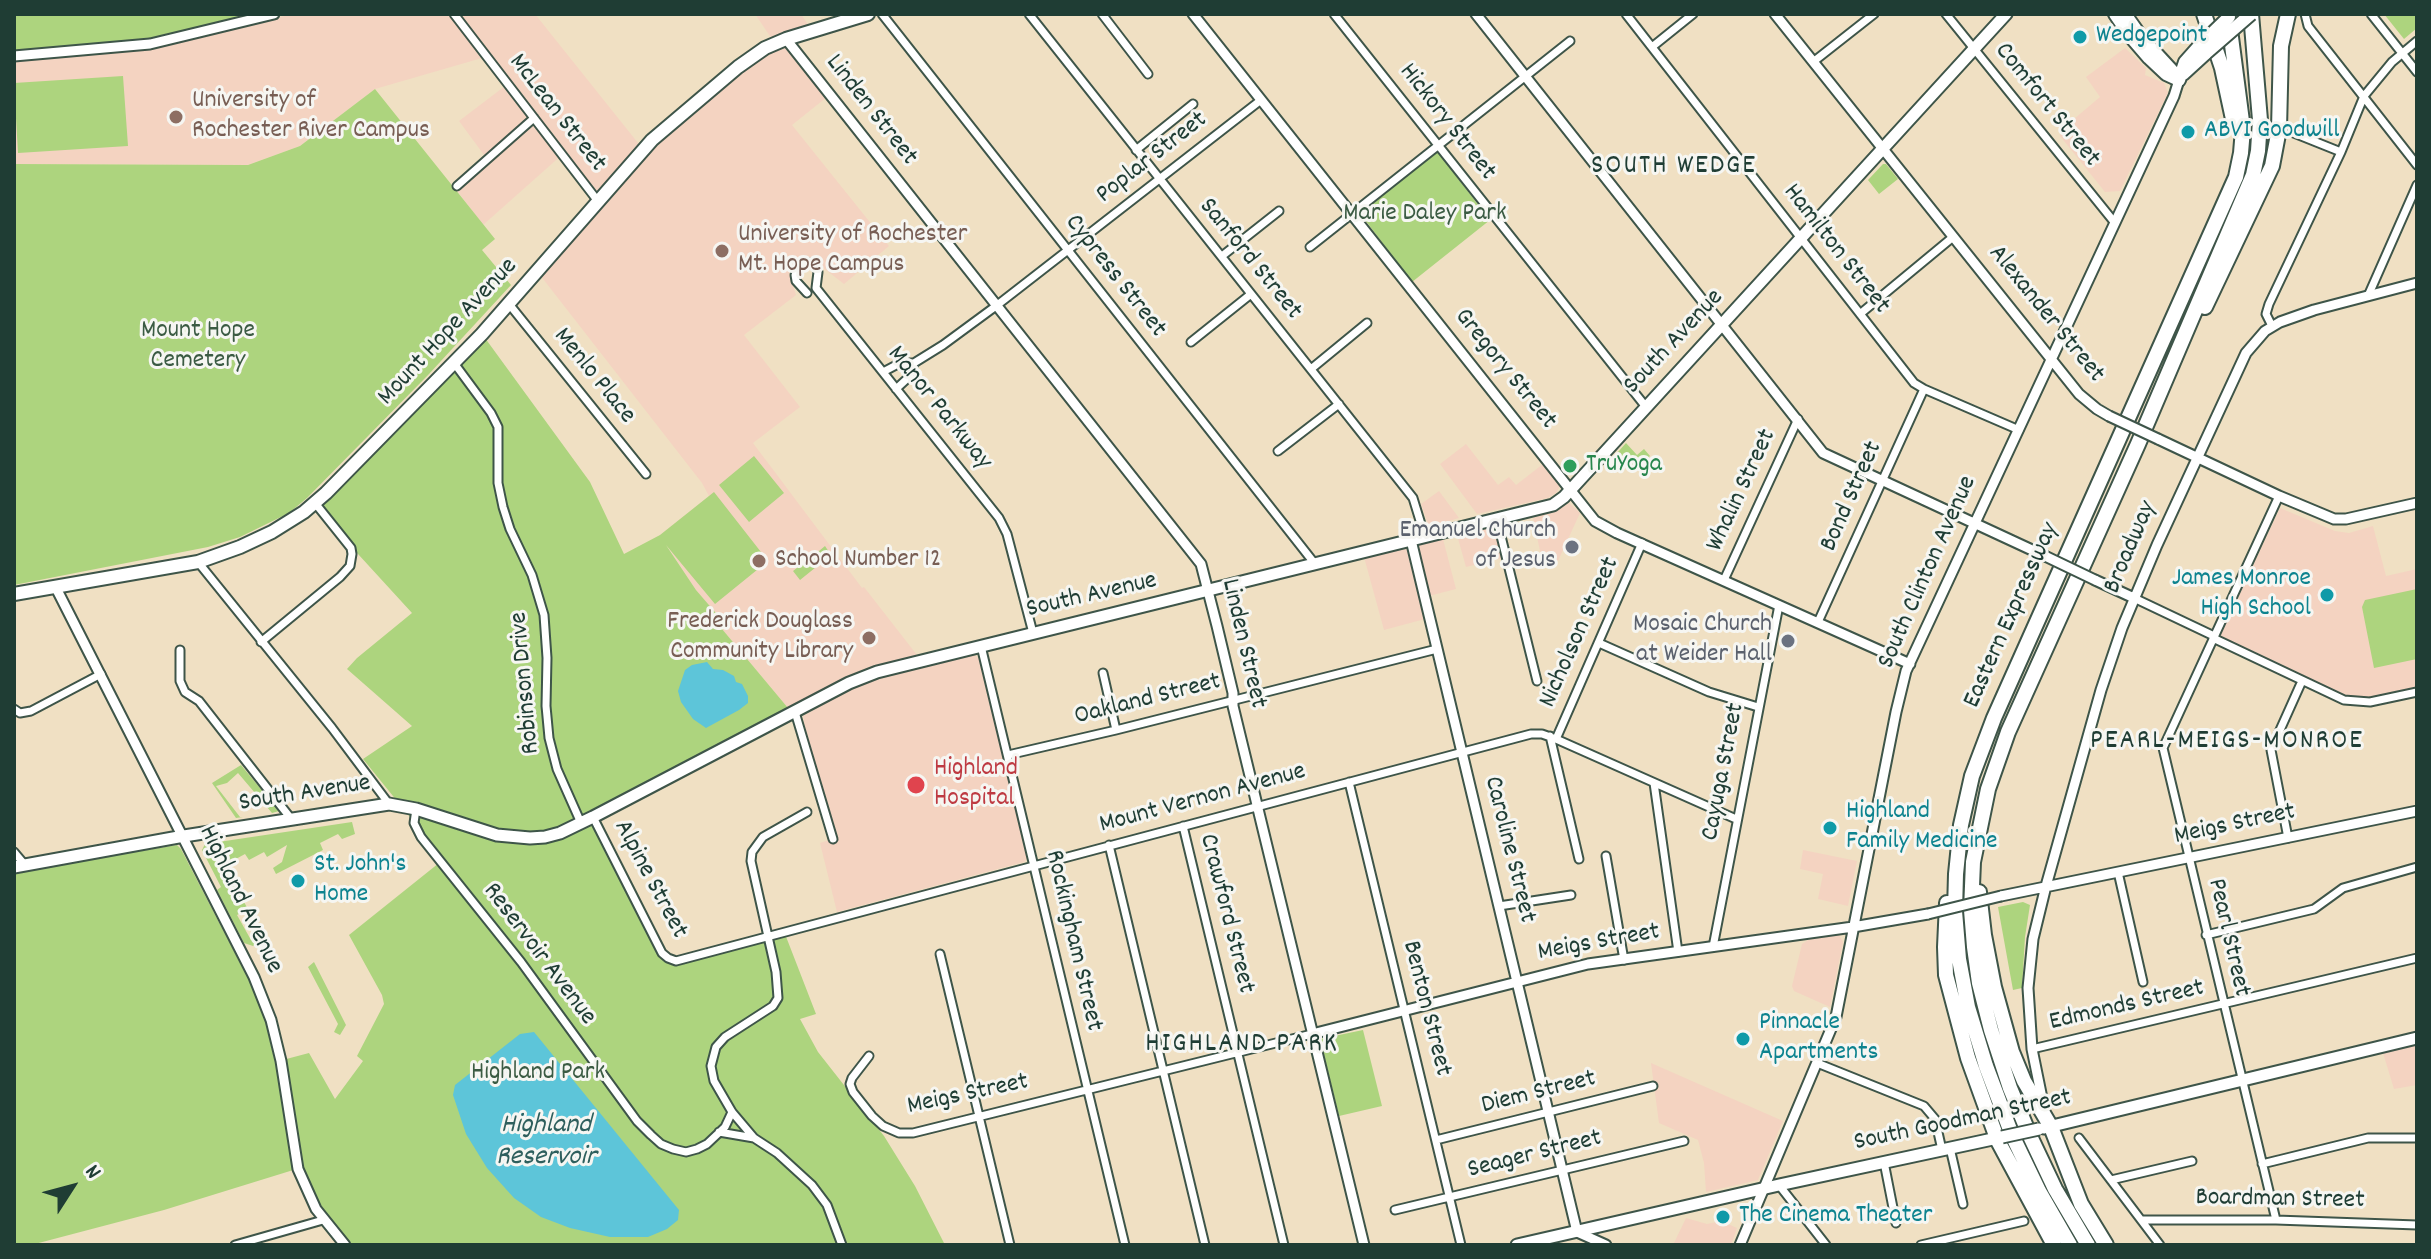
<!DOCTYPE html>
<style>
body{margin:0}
#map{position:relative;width:2431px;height:1259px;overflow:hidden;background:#f0e0c3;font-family:Dekko,sans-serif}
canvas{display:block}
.frame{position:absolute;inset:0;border:16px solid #1f3d34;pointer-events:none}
.north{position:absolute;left:32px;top:1147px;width:80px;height:80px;-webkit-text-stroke:6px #f6f6f2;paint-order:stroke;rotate:54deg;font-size:22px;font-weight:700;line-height:32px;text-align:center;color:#1f3d34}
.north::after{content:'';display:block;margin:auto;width:28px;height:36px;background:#1f3d34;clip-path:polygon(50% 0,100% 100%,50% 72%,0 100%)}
</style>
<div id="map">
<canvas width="2431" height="1259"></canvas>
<div class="frame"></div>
<div class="north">N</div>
</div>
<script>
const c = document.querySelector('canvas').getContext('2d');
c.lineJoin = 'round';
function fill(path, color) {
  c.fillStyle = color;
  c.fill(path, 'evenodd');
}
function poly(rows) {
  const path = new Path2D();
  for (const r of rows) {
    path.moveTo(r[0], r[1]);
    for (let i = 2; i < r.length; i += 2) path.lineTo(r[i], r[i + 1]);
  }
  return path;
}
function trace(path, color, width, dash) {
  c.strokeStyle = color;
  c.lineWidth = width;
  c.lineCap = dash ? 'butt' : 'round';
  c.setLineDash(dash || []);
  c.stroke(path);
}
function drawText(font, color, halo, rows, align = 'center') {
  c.font = font + ' Dekko,sans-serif';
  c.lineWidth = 6;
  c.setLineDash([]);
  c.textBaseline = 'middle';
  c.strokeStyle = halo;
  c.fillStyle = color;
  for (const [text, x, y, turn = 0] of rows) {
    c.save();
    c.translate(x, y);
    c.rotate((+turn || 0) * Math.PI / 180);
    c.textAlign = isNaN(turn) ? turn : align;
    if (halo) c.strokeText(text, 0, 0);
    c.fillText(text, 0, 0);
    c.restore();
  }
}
fill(poly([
 [293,14,449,14,482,58,375,89,300,146,248,165,14,164,14,61,150,48],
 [456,14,535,14,646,153,734,77,759,58,778,48,755,14,801,14,809,26,780,36,827,97,792,125,889,246,844,284,809,257,789,273,796,295,744,335,800,407,753,443,862,588,864,587,917,655,863,670,788,708,717,623,721,619,696,590,660,535,709,496,702,483,540,275,602,203,564,153,483,225,455,188,487,159,459,121,509,83],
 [2125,48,2146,68,2145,75,2164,83,2168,93,2120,191,2105,192,2060,136,2061,130,2100,97,2086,77],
 [1466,444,1498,485,1509,477,1516,485,1543,464,1560,486,1556,493,1548,498,1477,514,1440,464],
 [1439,491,1459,518,1429,527,1421,504],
 [1569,503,1580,513,1558,561,1543,565,1533,518,1556,511],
 [2280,508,2335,531,2349,533,2373,526,2386,576,2417,569,2417,688,2376,698,2348,698,2219,638],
 [1495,526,1503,558,1466,567,1457,535],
 [1443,539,1456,589,1421,598,1425,619,1384,630,1364,557],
 [973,654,981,660,1028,858,1024,862,837,912,820,843,835,838,810,754,803,716,852,688,869,681],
 [1803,850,1857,861,1848,906,1818,899,1823,874,1800,869],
 [1839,935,1843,942,1830,1007,1794,991,1792,986,1802,944,1810,939],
 [2417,1045,2417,1085,2394,1089,2383,1053],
 [1651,1063,1783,1121,1758,1180,1706,1192,1704,1163,1698,1140,1659,1123],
 [1686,1218,1707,1224,1721,1221,1737,1228,1731,1245,1673,1245]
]), '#f4d3c1');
fill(poly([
 [14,14,255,14,144,40,14,51],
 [2384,14,2417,14,2417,28,2404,39],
 [123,76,128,146,18,153,14,83],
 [375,89,495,239,482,250,511,285,429,374,307,498,289,513,240,537,208,547,14,585,14,164,248,165,300,146],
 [1436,150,1490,220,1412,282,1359,212],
 [1883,164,1886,164,1898,179,1879,194,1868,180],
 [485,338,590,482,624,554,660,535,714,492,768,561,715,604,666,545,696,590,721,619,717,623,788,708,587,813,659,955,666,961,675,964,785,934,816,1014,800,1019,818,1052,884,1136,915,1186,945,1245,353,1245,341,1233,320,1204,303,1167,164,1210,31,1245,14,1245,14,872,177,845,181,849,254,990,266,1024,275,1062,309,1053,335,1099,363,1061,357,1056,384,1004,382,995,349,935,444,859,363,759,412,726,347,669,357,658,412,613,358,554,328,515,322,504],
 [1626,443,1637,455,1644,449,1650,456,1633,471,1618,452],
 [754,456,784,493,749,522,719,485],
 [825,546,831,555,800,580,793,571,802,564,802,558,806,555,813,556],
 [2417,589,2417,659,2374,668,2362,607,2365,600],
 [241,765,279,811,272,813,238,773,227,783,216,786,240,817,243,817,236,818,212,783],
 [352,822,355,834,342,839,338,834,320,843,323,850,276,874,273,868,282,862,287,845,267,857,264,852,249,860,245,854,223,866,248,909,237,915,251,940,256,938,258,942,253,946,244,943,217,890,221,887,202,850,205,844],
 [2023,902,2030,905,2025,937,2022,988,2013,990,1998,907],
 [314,962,346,1025,340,1035,334,1032,338,1024,308,967],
 [1363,1030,1382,1106,1339,1116,1320,1039]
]), '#add47e');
fill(poly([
 [707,662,713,669,723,670,734,676,736,682,742,684,748,696,748,703,739,710,706,728,693,719,681,702,678,691,685,670,692,665],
 [534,1032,679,1210,678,1220,667,1229,648,1237,610,1237,570,1228,541,1217,514,1198,487,1168,466,1134,453,1095,455,1085,520,1034]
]), '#5dc5d9');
const minor = poly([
 [454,14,597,200],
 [882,14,1315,564],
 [1029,14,1413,498,1425,537],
 [1102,14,1148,74],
 [1334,14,1646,407],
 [1626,14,1914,383,1924,389,2019,430],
 [1946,14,2115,223],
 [2305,14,2308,26,2417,165],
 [2371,14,2417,72],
 [1652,47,1693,14],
 [1813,62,1874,14],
 [2291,132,2341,152],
 [1136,150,1193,104],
 [457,186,534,118],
 [1310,247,1570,41],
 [1222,256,1279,211],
 [807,293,796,281,795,275,800,267,809,263,816,267,818,272,816,288,999,518,1007,534,1033,633],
 [2368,296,2417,185],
 [509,304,646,474],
 [1860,314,1953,237],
 [2272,326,2266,314,2269,304,2341,152,2364,96,2392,62,2417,41],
 [1191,342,1251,294],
 [454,363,491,413,498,427,498,483,503,507,510,529,532,575,544,615,547,658,546,706,549,738,557,769,581,823],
 [914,363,943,345,996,306,1261,100],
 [1311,369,1367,323],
 [883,372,900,363,914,363,910,376,896,389],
 [1278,451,1339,404],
 [1497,520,1537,681],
 [198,562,332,728,389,804],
 [1724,580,1798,419],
 [2134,598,2214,636],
 [1818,622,1924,389],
 [2213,638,2344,700,2370,702,2417,692],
 [261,642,340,577,350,566,352,554,351,548,315,503],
 [1599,643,1709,692,1758,707],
 [981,646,1125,1245],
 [180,650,180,681,185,692,199,701,292,820],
 [1103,673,1116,730],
 [14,709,20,713,31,711,101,674],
 [795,712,833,839],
 [1550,736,1579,859],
 [1556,739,1642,543],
 [1008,755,1116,730,1437,649],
 [1349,782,1461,1245],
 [1654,783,1678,952],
 [416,809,414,823,421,837,521,962,637,1121,651,1135,661,1144,673,1149,686,1152,697,1149,707,1144,725,1127,732,1112],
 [807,812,763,837,752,852,751,861,776,972,778,998,773,1006,725,1037,716,1047,711,1066,714,1081,732,1112,754,1138,777,1153,812,1185,827,1205,842,1245],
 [593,817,662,953,668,958,676,961,1531,734,1542,734,1556,739,1736,819],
 [1183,826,1284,1245],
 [2288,838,2271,750,2302,681],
 [1109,845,1205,1245],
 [14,852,25,865],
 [1606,856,1624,960],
 [2118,872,2143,982],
 [1499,906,1571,895],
 [2206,935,2314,909,2343,888,2417,867],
 [1713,947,1779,605],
 [940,954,1010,1245],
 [2032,1049,2417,958],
 [869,1056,852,1078,850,1084,853,1092,872,1116,883,1126,899,1133,913,1133,1312,1034],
 [1817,1063,1924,1106,1935,1119,1942,1150],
 [719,1132,754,1138],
 [2079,1138,2160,1245],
 [1436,1140,1653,1086],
 [1950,1148,1963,1204],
 [1884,1162,1896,1223],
 [2262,1164,2368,1138,2417,1138],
 [2111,1180,2192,1161],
 [1779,1185,1826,1245],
 [1395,1210,1684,1141],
 [2142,1220,2276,1220,2417,1225],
 [2276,1220,2163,748,2279,496],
 [235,1245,323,1220],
 [1921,1245,2024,1221]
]);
const tertiary = poly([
 [1193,14,1595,521,1617,533,1910,664],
 [1476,14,1823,453,2045,556],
 [1775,14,2079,394,2097,409,2109,416],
 [786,39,1201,564,1217,626,1233,693,1233,706,1364,1245],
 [14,56,150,44,274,14],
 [2158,439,2279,496,2334,519,2346,519,2417,503],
 [1411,540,1577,1232,1606,1245],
 [2095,580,2134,598],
 [55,586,254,977,271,1020,281,1061,298,1169,316,1209,345,1245],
 [2001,896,2417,811],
 [1312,1034,1588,964,1853,927,1928,914],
 [2044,1108,2032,1049,2028,988,2033,939,2046,886,2101,690,2122,628,2157,545,2246,353,2265,331,2280,322,2314,310,2417,283],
 [1740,1245,1836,1017,1896,712,1906,671,2174,96,2179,80]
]);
const secondary = poly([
 [14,867,184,836,389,804,416,809,497,835,530,838,545,837,560,833,593,817,849,683,877,672,1553,505,1564,497,2006,14],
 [2044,1128,2417,1038],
 [1517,1245,1779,1185,2002,1137]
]);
const primary = poly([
 [2115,14,2130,36,2149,58,2166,74,2179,80],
 [2125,14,2142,38,2178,77],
 [2183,74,2206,53],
 [2179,80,2185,62,2201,44],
 [14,594,198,562,240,547,272,532,304,512,326,493,482,334,652,140,738,67,765,48,786,39,868,14]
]);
const motorway = poly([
 [2204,14,2222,68,2233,119],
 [2205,307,2272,166,2279,129,2281,46,2288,14],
 [1979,892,1984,935,1994,987,2012,1052,2024,1081,2051,1127,2081,1204,2106,1245],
 [1947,903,1945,947,1946,975,1968,1058,1998,1141,2054,1245],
 [2070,1245,2039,1191,2012,1135,1986,1066,1968,1007,1959,959,1955,911,1956,874,1961,825,1972,776,1994,718,2236,177,2241,153,2243,129,2229,22],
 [2088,1245,2055,1189,2029,1134,2010,1088,1991,1030,1979,983,1974,947,1971,910,1973,862,1988,789,2008,732,2138,444,2253,175,2258,151,2260,120,2251,14]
]);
trace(minor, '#3e5549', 11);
trace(tertiary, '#3e5549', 13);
trace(secondary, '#3e5549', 15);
trace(primary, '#3e5549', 16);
trace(motorway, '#3e5549', 18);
trace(minor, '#fff', 7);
trace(tertiary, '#fff', 9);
trace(secondary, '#fff', 11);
trace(primary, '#fff', 12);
trace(motorway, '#fff', 14);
const tertiaryBridge = poly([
 [2109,416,2158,439],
 [2045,556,2095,580],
 [1928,914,2001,896]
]);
const secondaryBridge = poly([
 [2002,1137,2039,1129]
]);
const primaryBridge = poly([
 [2201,44,2229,17],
 [2206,53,2251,14]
]);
trace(tertiaryBridge, '#3e5549', 13, []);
trace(secondaryBridge, '#3e5549', 15, []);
trace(primaryBridge, '#3e5549', 16, []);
trace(tertiaryBridge, '#fff', 9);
trace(secondaryBridge, '#fff', 11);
trace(primaryBridge, '#fff', 12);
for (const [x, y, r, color] of [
 [2080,37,8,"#0f9aa8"],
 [176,117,8,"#8d6e63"],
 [2188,132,8,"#0f9aa8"],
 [722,251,8,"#8d6e63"],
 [1570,466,8,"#2e9e5b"],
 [1572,547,8,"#6b7280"],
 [759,561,8,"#8d6e63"],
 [2327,595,8,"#0f9aa8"],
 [869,638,8,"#8d6e63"],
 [1788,641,8,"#6b7280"],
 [916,785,10,"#e0444e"],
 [1830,828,8,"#0f9aa8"],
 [298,881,8,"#0f9aa8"],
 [1743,1039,8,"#0f9aa8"],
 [1723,1217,8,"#0f9aa8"]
]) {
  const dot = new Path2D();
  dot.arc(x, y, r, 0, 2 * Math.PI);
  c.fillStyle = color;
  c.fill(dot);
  trace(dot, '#f6f6f2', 3);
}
drawText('26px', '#0d838f', '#f6f6f2', [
 ["Wedgepoint",2096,37],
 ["ABVI Goodwill",2204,132],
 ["James Monroe",2311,580,"right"],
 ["High School",2311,610,"right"],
 ["Highland",1846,813],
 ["Family Medicine",1846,843],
 ["St. John's",314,866],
 ["Home",314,896],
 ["Pinnacle",1759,1024],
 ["Apartments",1759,1054],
 ["The Cinema Theater",1739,1217]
], 'left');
drawText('26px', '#785e54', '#f6f6f2', [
 ["University of",192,102],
 ["Rochester River Campus",192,132],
 ["University of Rochester",738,236],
 ["Mt. Hope Campus",738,266],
 ["School Number 12",775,561],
 ["Frederick Douglass",853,623,"right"],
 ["Community Library",853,653,"right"]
], 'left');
drawText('26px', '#1f3d34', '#f6f6f2', [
 ["Comfort Street",2046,106,51],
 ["Linden Street",870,111,52],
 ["McLean Street",556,114,52],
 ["Hickory Street",1446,123,52],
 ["Poplar Street",1153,159,-38],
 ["Hamilton Street",1835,250,52],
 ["Sanford Street",1249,260,51],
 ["Cypress Street",1114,277,52],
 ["Alexander Street",2045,315,51],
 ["Mount Hope Avenue",449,333,-47],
 ["South Avenue",1675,343,-47],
 ["Gregory Street",1504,370,51],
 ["Menlo Place",593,377,51],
 ["Manor Parkway",938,409,51],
 ["Whalin Street",1743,491,-65],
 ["Bond Street",1853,497,-66],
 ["Broadway",2132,548,-67],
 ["South Clinton Avenue",1929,573,-66],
 ["South Avenue",1092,597,-13],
 ["Eastern Expressway",2013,616,-66],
 ["Nicholson Street",1581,633,-66],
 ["Linden Street",1242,644,77],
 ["Robinson Drive",527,683,-95],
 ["Oakland Street",1148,701,-14],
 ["Cayuga Street",1725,772,-79],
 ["South Avenue",305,795,-9],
 ["Mount Vernon Avenue",1203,800,-15],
 ["Meigs Street",2235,826,-12],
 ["Caroline Street",1508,850,76],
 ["Alpine Street",649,880,62],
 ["Highland Avenue",239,900,64],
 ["Crawford Street",1225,914,76],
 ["Pearl Street",2227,938,77],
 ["Rockingham Street",1072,941,77],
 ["Meigs Street",1599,944,-10],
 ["Reservoir Avenue",538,955,53],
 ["Edmonds Street",2127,1007,-13],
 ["Benton Street",1425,1009,76],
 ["Diem Street",1539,1094,-14],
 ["Meigs Street",968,1096,-12],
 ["South Goodman Street",1963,1122,-12],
 ["Seager Street",1535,1156,-14],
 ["Boardman Street",2280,1201,1]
]);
drawText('26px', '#3b5b43', '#f6f6f2', [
 ["Marie Daley Park",1425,215],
 ["Mount Hope",198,332],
 ["Cemetery",198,362],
 ["Highland Park",538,1074]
]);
drawText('26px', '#27864d', '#f6f6f2', [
 ["TruYoga",1586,466]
], 'left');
drawText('26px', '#5b616d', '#f6f6f2', [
 ["Emanuel Church",1556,532],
 ["of Jesus",1556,562],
 ["Mosaic Church",1772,626],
 ["at Weider Hall",1772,656]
], 'right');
drawText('26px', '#be3a42', '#f6f6f2', [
 ["Highland",934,770],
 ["Hospital",934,800]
], 'left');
c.letterSpacing = '2px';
drawText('28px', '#1f3d34', '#f6f6f2', [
 ["SOUTH WEDGE",1674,168],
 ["PEARL-MEIGS-MONROE",2227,743],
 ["HIGHLAND PARK",1242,1046]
]);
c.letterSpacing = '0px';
drawText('italic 28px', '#2e5f5d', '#f6f6f2', [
 ["Highland",546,1127],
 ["Reservoir",546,1159]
]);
</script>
